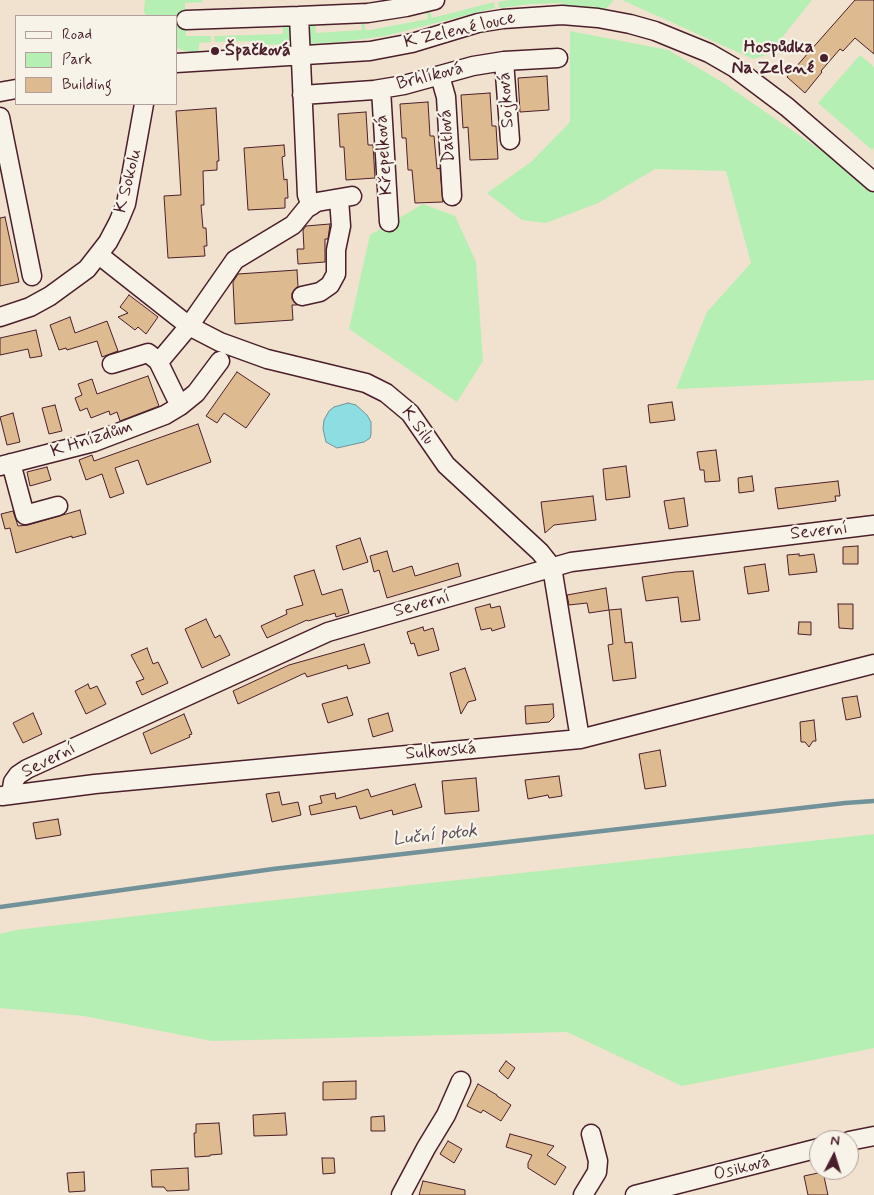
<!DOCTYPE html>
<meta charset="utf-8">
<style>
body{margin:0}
#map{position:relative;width:874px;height:1195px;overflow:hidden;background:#f0e2ce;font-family:Mynerve,sans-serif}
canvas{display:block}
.legend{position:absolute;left:15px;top:15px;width:162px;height:90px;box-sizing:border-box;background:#f7f3e8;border:1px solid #b29e9c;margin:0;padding:6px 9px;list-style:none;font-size:15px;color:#4a1f2b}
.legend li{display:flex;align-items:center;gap:10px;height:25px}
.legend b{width:25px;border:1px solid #b29e9c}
.north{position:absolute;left:809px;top:1130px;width:50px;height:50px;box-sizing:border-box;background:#f7f3e8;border:1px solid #b29e9c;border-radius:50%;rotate:5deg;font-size:14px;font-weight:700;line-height:20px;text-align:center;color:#4a1f2b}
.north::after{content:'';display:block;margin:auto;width:18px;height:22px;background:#4a1f2b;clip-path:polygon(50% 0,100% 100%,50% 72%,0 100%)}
</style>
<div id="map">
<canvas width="874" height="1195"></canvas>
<ul class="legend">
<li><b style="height:6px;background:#f7f3e8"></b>Road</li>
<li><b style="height:14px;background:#b5efb4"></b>Park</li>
<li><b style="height:14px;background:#deba90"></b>Building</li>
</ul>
<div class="north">N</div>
</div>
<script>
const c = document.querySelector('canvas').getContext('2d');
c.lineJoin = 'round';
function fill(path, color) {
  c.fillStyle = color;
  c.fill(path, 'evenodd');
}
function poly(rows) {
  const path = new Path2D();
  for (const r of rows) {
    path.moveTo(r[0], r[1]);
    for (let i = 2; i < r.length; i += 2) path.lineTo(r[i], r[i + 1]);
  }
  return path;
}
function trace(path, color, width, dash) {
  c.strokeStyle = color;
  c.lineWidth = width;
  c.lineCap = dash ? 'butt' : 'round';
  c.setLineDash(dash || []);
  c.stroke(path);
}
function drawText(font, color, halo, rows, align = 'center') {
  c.font = font + ' Mynerve,sans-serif';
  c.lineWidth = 4.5;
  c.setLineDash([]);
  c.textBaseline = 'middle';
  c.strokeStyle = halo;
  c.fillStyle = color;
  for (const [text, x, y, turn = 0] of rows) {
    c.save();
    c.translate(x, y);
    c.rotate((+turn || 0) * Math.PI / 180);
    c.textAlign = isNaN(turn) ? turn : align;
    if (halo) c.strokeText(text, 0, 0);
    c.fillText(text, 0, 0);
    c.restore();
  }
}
fill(poly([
 [145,0,202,0,203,2,185,3,186,36,211,36,211,42,199,43,199,52,184,51,177,48,176,16,146,16,144,11],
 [510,0,614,0,604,11,564,8,563,3,531,4,499,8,498,2],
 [622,0,812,0,769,54,753,59],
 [494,2,495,8,385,36,340,42,306,44,307,28,315,23,316,33,362,30,361,21,364,20,365,30,370,30,428,19,426,9,429,8,432,18],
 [283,23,291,28,292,44,252,45,252,41,215,42,214,36,283,34],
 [570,31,668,50,722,82,874,187,874,380,676,389,707,312,751,263,726,171,655,169,598,203,546,223,522,220,487,193,531,162,570,122],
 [860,55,874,67,874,147,872,150,818,103],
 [423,204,455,216,476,262,483,361,457,402,349,329,370,235],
 [874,834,874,1048,682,1086,567,1032,212,1041,84,1016,0,1008,0,934,16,930,214,907]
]), '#b5efb4');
const water = poly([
 [348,403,356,405,367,415,371,422,371,434,370,438,364,442,337,448,326,442,323,429,324,420,329,411,334,407,348,403]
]);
fill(water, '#8cdee2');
trace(water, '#729299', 1);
trace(poly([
 [0,907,273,869,845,803,874,801]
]), '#729299', 4.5);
const building = poly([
 [855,0,874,0,874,54,855,38,843,51,840,49,821,71,822,72,805,93,787,77,855,0],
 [547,76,549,110,520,112,518,78,547,76],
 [490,93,492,126,496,126,498,159,470,160,468,127,463,128,461,95,490,93],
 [428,102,430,136,434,136,437,169,440,168,443,202,415,203,412,170,408,170,406,138,402,138,400,104,428,102],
 [216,108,219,161,217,161,217,170,203,171,204,205,201,205,203,228,206,228,207,246,204,246,205,256,168,258,164,196,181,195,176,111,216,108],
 [366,112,368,145,373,145,375,178,346,180,344,147,340,147,338,114,366,112],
 [284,145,285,156,282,157,284,180,287,179,288,198,285,198,285,208,248,210,244,148,284,145],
 [5,217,19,282,0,286,0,218,5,217],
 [330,224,328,239,325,239,325,262,298,264,297,249,304,249,303,230,306,226,330,224],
 [297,270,298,286,292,293,292,299,297,305,292,305,293,320,235,324,233,282,238,274,297,270],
 [129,295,158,317,146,334,138,327,135,330,118,317,128,313,120,307,129,295],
 [70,317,75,333,107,321,118,351,102,357,97,341,67,350,66,348,59,350,50,325,70,317],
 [36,330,42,356,30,358,28,349,0,355,0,338,36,330],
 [237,372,270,394,246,428,224,413,217,423,206,416,237,372],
 [148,376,159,406,120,421,117,412,110,415,109,411,91,418,87,408,80,411,75,398,82,395,78,384,92,379,97,394,148,376],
 [672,402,675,420,650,423,648,405,672,402],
 [55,405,62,431,49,434,42,408,55,405],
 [13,413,20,442,7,445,0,417,13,413],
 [198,424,211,462,147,485,138,460,126,464,115,468,124,493,110,498,102,474,86,480,79,460,92,455,94,461,198,424],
 [716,450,720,481,705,482,704,470,700,470,697,452,716,450],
 [626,466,630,497,606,500,603,469,626,466],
 [47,467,51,480,30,486,27,472,47,467],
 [752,476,754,491,739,493,738,478,752,476],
 [838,481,840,496,835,496,836,501,778,509,775,488,838,481],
 [593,496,596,520,554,525,545,533,541,502,593,496],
 [684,498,688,526,669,529,664,501,684,498],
 [80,510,86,534,72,538,72,536,16,553,10,528,5,529,1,514,13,511,18,526,28,525,80,510],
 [360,538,368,562,343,570,336,546,360,538],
 [858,546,858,564,843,564,843,547,858,546],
 [387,551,393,572,412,566,415,576,458,563,461,576,387,598,379,570,374,572,370,556,387,551],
 [799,554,799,556,814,554,817,572,789,575,787,555,799,554],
 [765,564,769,591,748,594,744,567,765,564],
 [314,570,322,595,342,589,349,613,336,617,335,613,308,621,307,620,267,638,261,626,287,614,286,610,303,605,294,576,314,570],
 [693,571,700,620,681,622,678,597,646,601,642,577,675,572,693,571],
 [606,588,609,610,589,613,587,603,569,605,567,595,606,588],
 [490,604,491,608,500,606,505,627,492,631,491,628,481,630,475,608,490,604],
 [838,604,853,604,853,629,839,628,838,604],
 [621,609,625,643,632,642,636,678,613,681,608,645,613,644,609,610,621,609],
 [206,619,215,638,220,635,230,655,202,668,185,629,206,619],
 [799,622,811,622,811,635,798,634,799,622],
 [423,627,424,631,433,628,439,650,418,656,414,643,411,644,407,632,423,627],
 [364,644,370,663,348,669,347,665,307,677,305,673,238,704,233,691,289,665,364,644],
 [147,648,153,664,158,662,168,683,142,695,136,682,144,679,131,655,147,648],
 [465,668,476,700,468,702,461,714,450,673,465,668],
 [88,684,90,689,97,686,106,704,86,714,75,691,88,684],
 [857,696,861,717,846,720,842,698,857,696],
 [347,697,353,715,328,723,322,704,347,697],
 [553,704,554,717,549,722,526,724,525,706,553,704],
 [33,713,42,734,23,743,13,723,33,713],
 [388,713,393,731,373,737,368,719,388,713],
 [184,714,192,734,189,735,190,737,151,754,143,733,184,714],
 [814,720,816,741,813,741,809,747,805,742,801,742,800,722,814,720],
 [660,750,666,786,645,789,639,754,660,750],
 [559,776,562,796,549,798,548,795,528,799,525,780,559,776],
 [476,778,479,811,445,814,442,781,476,778],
 [415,784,422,807,393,815,392,810,360,819,356,806,311,815,309,806,322,803,320,796,335,793,336,799,368,789,371,797,415,784],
 [279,792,282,805,298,802,301,815,272,822,266,794,279,792],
 [58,819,61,835,36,839,33,823,58,819],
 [506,1061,515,1068,508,1079,499,1071,506,1061],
 [356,1081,356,1099,323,1100,323,1082,356,1081],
 [478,1084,497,1095,497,1096,511,1105,501,1121,483,1110,481,1113,467,1106,478,1084],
 [285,1113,287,1135,254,1136,253,1115,285,1113],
 [384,1116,385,1131,371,1131,371,1117,384,1116],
 [219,1123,222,1154,210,1155,210,1156,195,1157,194,1133,196,1133,196,1124,219,1123],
 [510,1134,554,1146,547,1155,566,1167,555,1185,528,1168,528,1163,532,1155,506,1147,510,1134],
 [448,1141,462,1149,454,1163,440,1154,448,1141],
 [322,1158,334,1158,335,1173,323,1174,322,1158],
 [188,1168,189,1190,167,1191,164,1187,152,1187,151,1170,188,1168],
 [84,1172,85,1191,69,1192,67,1173,84,1172],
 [823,1172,828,1195,808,1195,804,1176,823,1172],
 [423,1181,465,1190,465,1195,419,1195,423,1181]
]);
fill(building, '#deba90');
trace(building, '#4a1f2b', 1);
const minor = poly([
 [186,20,299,16],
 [504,61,510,140],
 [176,63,370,51,412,43,478,23,503,19,562,15,598,18,630,24,655,31,709,53,735,68,787,107,874,182],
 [440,76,446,97,452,196],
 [381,89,389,222],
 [0,92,16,89],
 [302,95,374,90,404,85,473,66,504,61,558,58],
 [0,117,32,276],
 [311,206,307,195,299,16,368,13,406,7,435,0],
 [99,255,189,326,220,342,267,359,366,383,386,393,410,413,446,465,540,552,552,567,580,739],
 [302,296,320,292,330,285,336,274,336,250,341,226,339,199],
 [0,317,30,307,50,296,87,269,108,242,118,223,126,204,144,104],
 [158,361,180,406,196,393,220,361],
 [112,364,148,353,158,361,163,357,189,326,235,260,293,225,306,209,317,202,352,196],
 [11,463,25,515,58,506],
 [0,466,94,442,165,415,180,406],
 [11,794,13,782,18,775,27,769,328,632,571,562,874,525],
 [2,796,95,784,580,739,874,664],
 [849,1141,874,1136],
 [401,1195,426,1148,446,1115,461,1081],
 [583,1195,597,1172,598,1161,591,1134],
 [635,1195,819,1148]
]);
trace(minor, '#4a1f2b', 21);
trace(minor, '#f7f3e8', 18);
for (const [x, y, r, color] of [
 [215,51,5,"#4a1f2b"],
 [824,58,5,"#4a1f2b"]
]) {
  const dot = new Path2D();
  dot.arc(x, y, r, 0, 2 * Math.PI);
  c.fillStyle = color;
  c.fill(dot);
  trace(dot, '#f7f3e8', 2);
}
drawText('18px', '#4a1f2b', '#f7f3e8', [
 ["K Zelené louce",460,31,-13],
 ["Brhlíková",430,77,-14],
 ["Sojková",507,100,-94],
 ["Datlová",448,136,-94],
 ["Křepelková",385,155,-94],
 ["K Sokolu",129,181,-76],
 ["K Silu",417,426,53],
 ["K Hnízdům",92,440,-18],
 ["Severní",819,532,-6],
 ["Severní",422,605,-16],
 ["Sulkovská",441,752,-5],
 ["Severní",49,761,-27],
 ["Osiková",742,1169,-14]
]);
drawText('bold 18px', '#4a1f2b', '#f7f3e8', [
 ["Hospůdka",814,48],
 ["Na Zelené",814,69],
 ["Špačková",225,51,"left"]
], 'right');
drawText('italic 19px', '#5a4f59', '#f7f3e8', [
 ["Luční potok",435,836,-6]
]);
</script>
